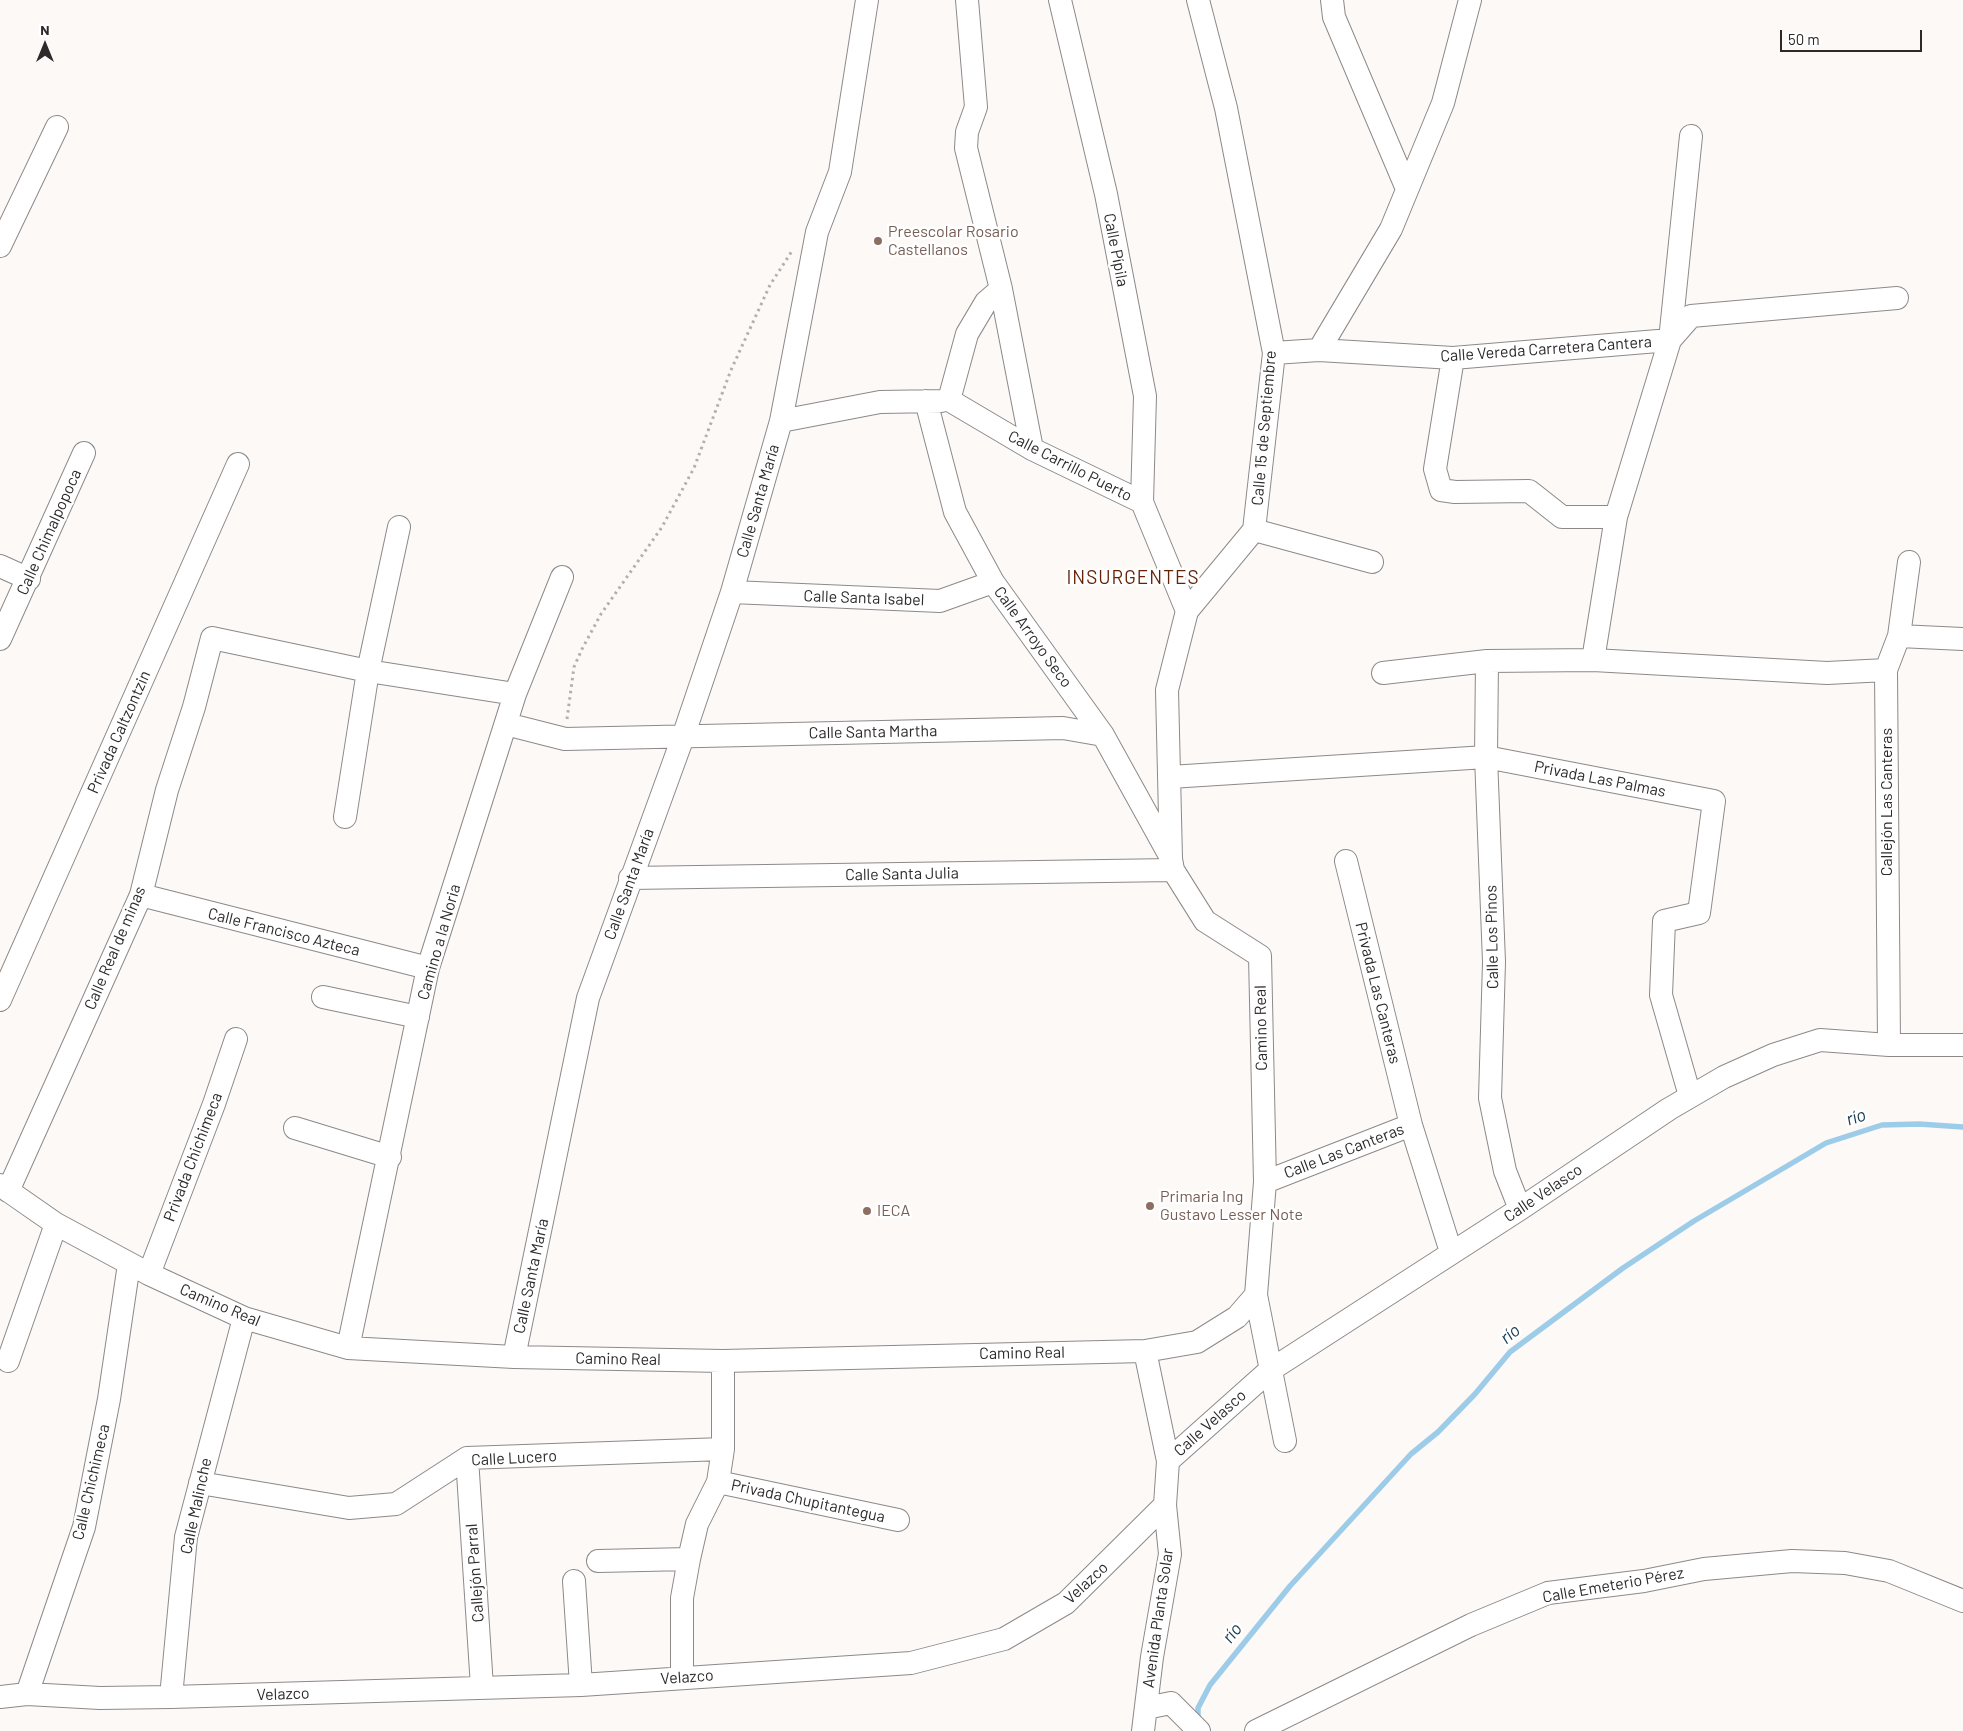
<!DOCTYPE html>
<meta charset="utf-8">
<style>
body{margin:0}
#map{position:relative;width:1963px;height:1731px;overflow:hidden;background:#fdf9f7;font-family:Barlow,sans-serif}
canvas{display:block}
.north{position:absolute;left:20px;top:20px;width:50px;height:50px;-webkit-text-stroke:4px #fff;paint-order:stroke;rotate:0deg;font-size:14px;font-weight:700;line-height:20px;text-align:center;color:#2c2a2a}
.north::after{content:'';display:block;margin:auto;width:18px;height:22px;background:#2c2a2a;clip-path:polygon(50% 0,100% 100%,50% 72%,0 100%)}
.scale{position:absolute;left:1780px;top:30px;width:142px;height:22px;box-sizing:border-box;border:2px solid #2c2a2a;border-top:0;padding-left:6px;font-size:15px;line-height:18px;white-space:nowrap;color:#2c2a2a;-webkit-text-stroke:4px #fff;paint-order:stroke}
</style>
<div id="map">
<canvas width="1963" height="1731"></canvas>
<div class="north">N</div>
<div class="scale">50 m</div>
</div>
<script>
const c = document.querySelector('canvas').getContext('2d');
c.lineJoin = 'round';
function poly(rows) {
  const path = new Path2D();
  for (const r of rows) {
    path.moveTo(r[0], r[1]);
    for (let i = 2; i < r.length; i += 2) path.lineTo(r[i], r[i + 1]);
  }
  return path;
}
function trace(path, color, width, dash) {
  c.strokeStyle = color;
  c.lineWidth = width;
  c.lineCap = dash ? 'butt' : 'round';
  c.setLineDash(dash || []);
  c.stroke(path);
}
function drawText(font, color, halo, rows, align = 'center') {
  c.font = font + ' Barlow,sans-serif';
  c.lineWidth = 5;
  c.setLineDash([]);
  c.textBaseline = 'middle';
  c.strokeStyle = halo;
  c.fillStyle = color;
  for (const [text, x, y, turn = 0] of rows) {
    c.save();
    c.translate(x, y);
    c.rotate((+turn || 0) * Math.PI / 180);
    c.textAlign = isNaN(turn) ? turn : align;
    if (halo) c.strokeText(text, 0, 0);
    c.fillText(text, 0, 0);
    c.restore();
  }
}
trace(poly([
 [1198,1722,1198,1708,1210,1685,1290,1586,1411,1454,1438,1432,1475,1394,1510,1352,1623,1268,1694,1221,1826,1143,1882,1125,1919,1124,1963,1127]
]), '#9dcce9', 5.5);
const street = poly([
 [967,0,976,107,967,132,966,148,1001,289,1032,449],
 [1060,0,1106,194,1145,396,1142,502],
 [1198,0,1226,108,1274,353,1254,530,1187,611,1167,690,1171,859,1173,870,1205,921,1260,956,1265,1182,1256,1295,1285,1441],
 [1332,0,1334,17,1407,189],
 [0,246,57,127],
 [1319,350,1391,229,1443,103,1470,0],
 [1274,353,1319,350,1453,358,1670,340,1691,316,1897,298],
 [1453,358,1435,469,1441,490,1455,492,1529,491,1562,517,1616,517],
 [949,400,1032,449,1142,502,1187,611],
 [949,400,967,334,986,302,1001,289],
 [926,401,955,512,993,582,1103,735,1170,856],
 [781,421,880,402,941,401],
 [1254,530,1372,562],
 [0,566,29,579],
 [732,592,940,601,993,582],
 [1899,636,1963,639],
 [0,639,84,453],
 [1593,660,1616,517,1670,340,1691,136],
 [1487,661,1486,757,1494,962,1490,1098,1505,1171,1520,1209],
 [1383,673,1487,661,1593,660,1827,673,1886,670],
 [506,724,565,739,1063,728,1103,735],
 [1170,777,1486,757,1714,801,1699,913,1664,921,1661,995,1690,1096],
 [345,817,368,671,399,527],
 [1346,861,1411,1125,1451,1252],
 [630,878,1173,870],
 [141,895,428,968],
 [323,997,418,1017],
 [0,1000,238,464],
 [1889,1045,1886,670,1899,636,1909,562],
 [295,1128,390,1157],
 [1265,1182,1411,1125],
 [0,1185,56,1224,149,1274,244,1318,348,1348,514,1357,723,1361,1145,1351,1197,1342,1237,1317,1256,1295],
 [8,1191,141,895,167,790,194,707,212,638,368,671,515,694],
 [149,1274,214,1104,236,1039],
 [348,1348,428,968,515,694,562,577],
 [514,1357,588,998,683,737,732,592,781,421,817,232,840,172,867,0],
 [8,1361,56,1224],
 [467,1458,482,1687],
 [1168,1461,1269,1371,1520,1209,1669,1109,1724,1077,1773,1055,1820,1040,1889,1045,1963,1045],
 [718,1482,898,1520],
 [200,1483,349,1508,396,1504,467,1458,723,1449],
 [598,1561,689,1559],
 [574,1581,581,1685],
 [682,1677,682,1598,689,1559,697,1524,718,1482,723,1449,723,1361],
 [27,1694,84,1527,109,1399,129,1264],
 [0,1697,27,1694,100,1698,171,1697,581,1685,911,1663,1004,1639,1066,1603,1165,1505],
 [171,1697,186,1537,244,1318],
 [1146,1708,1171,1703,1199,1731],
 [1143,1731,1152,1657,1170,1554,1165,1505,1168,1461,1145,1351],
 [1256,1731,1471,1625,1548,1593,1644,1581,1704,1569,1792,1561,1845,1563,1889,1571,1963,1601]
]);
trace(street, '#8d8988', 24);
trace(poly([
 [567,719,574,667,582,649,601,614,662,527,694,468,731,370,770,285,792,251]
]), '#b3afae', 3, [2.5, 4]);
trace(street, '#fff', 22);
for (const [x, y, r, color] of [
 [878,241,5,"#8d6e63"],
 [1150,1206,5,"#8d6e63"],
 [867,1211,5,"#8d6e63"]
]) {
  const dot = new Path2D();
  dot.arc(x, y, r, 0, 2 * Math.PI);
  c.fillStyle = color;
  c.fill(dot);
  trace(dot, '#fff', 2);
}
drawText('16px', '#785e54', '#fff', [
 ["Preescolar Rosario",888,232],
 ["Castellanos",888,250],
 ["Primaria Ing",1160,1197],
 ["Gustavo Lesser Note",1160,1215],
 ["IECA",877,1211]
], 'left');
drawText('16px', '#2c2a2a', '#fff', [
 ["Calle Pípila",1116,250,79],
 ["Calle Vereda Carretera Cantera",1546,349,-4],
 ["Calle 15 de Septiembre",1264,428,-85],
 ["Calle Carrillo Puerto",1070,466,27],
 ["Calle Santa María",758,501,-74],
 ["Calle Chimalpopoca",49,532,-66],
 ["Calle Santa Isabel",864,598,2],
 ["Calle Arroyo Seco",1033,637,54],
 ["Privada Caltzontzin",119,732,-66],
 ["Calle Santa Martha",873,732,-1],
 ["Privada Las Palmas",1600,779,11],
 ["Callejón Las Canteras",1887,802,-90],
 ["Calle Santa Julia",902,874,-1],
 ["Calle Santa María",629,884,-70],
 ["Calle Francisco Azteca",284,932,14],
 ["Calle Los Pinos",1492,937,-91],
 ["Camino a la Noria",439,942,-74],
 ["Calle Real de minas",115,948,-67],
 ["Privada Las Canteras",1378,993,76],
 ["Camino Real",1261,1028,-91],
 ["Calle Las Canteras",1344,1151,-21],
 ["Privada Chichimeca",193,1157,-69],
 ["Calle Velasco",1543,1193,-34],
 ["Calle Santa María",531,1276,-78],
 ["Camino Real",220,1305,23],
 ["Camino Real",1022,1353,-1],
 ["Camino Real",618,1359,1],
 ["Calle Velasco",1210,1423,-42],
 ["Calle Lucero",514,1458,-3],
 ["Calle Chichimeca",91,1482,-77],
 ["Privada Chupitantegua",808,1501,12],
 ["Calle Malinche",196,1506,-78],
 ["Callejón Parral",475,1573,-94],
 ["Velazco",1086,1583,-43],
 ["Calle Emeterio Pérez",1613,1585,-10],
 ["Avenida Planta Solar",1158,1618,-82],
 ["Velazco",687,1677,-4],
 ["Velazco",283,1694,-2]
]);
drawText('italic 18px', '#153b50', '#fff', [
 ["río",1856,1117,-18],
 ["río",1510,1334,-39],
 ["río",1232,1633,-52]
]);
c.letterSpacing = '1px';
drawText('19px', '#642307', '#fff', [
 ["INSURGENTES",1133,578]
]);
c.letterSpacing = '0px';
</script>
